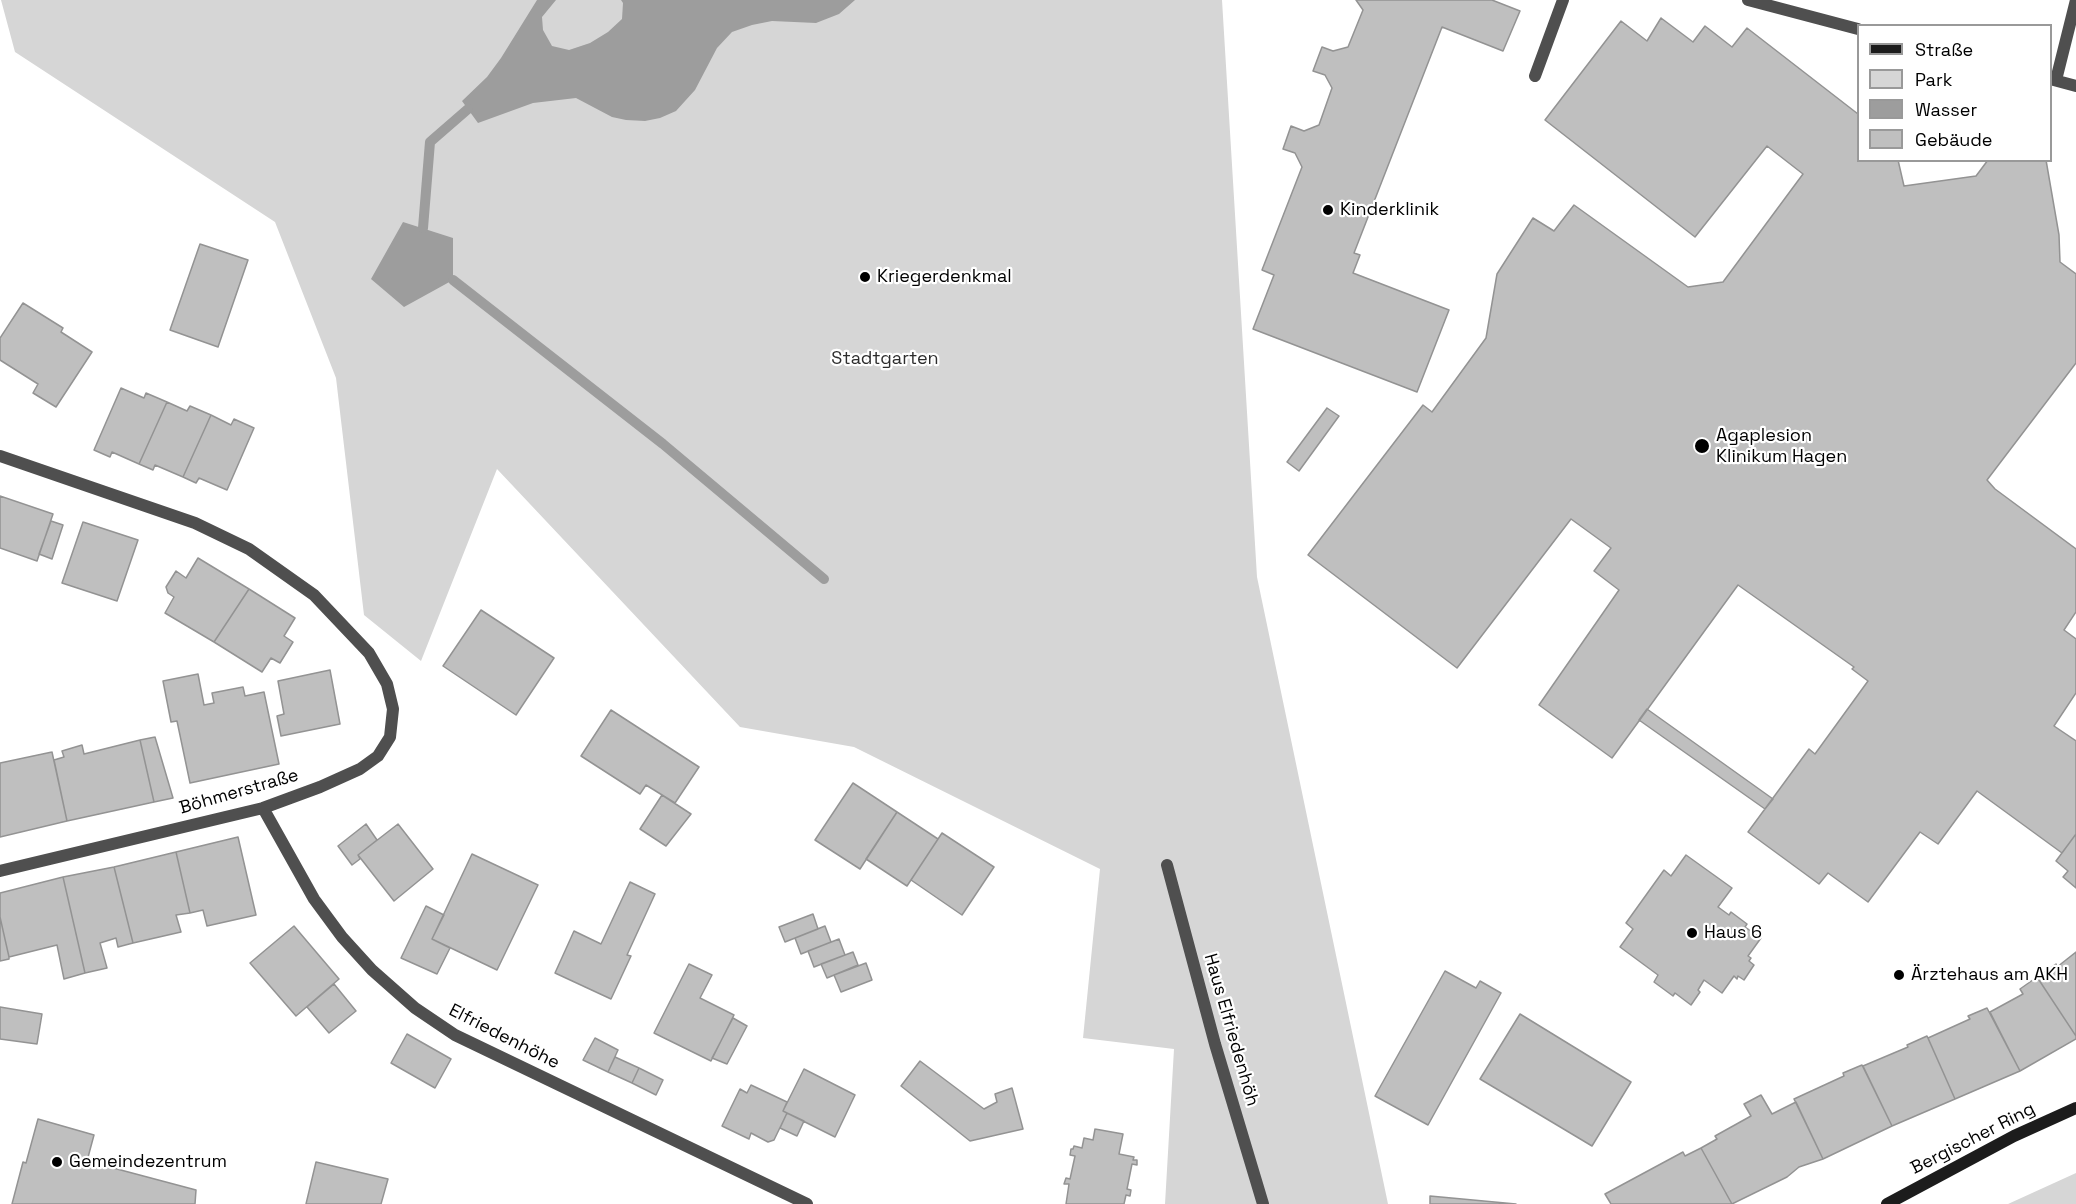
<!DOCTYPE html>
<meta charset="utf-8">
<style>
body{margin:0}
#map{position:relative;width:2076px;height:1204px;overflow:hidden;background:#fff;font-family:"Space Grotesk",sans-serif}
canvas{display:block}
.legend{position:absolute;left:1857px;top:24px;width:195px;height:138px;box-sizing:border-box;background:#fff;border:2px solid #999;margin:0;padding:8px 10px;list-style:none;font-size:18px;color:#000}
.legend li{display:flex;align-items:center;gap:12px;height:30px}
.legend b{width:30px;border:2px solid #999}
</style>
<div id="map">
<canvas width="2076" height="1204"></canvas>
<ul class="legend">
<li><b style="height:8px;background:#1c1c1c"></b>Straße</li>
<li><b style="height:16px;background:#d6d6d6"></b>Park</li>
<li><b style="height:16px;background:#9d9d9d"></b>Wasser</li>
<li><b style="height:16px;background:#bfbfbf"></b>Gebäude</li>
</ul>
</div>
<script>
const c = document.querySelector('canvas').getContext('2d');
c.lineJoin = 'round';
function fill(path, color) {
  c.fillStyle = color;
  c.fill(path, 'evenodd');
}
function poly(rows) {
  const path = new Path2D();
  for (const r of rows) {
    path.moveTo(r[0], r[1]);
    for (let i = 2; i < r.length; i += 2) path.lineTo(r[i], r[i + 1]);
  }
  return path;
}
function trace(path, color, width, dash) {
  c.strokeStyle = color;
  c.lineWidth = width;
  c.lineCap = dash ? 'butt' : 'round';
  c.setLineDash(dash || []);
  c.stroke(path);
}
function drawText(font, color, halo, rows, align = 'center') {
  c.font = font + ' "Space Grotesk",sans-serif';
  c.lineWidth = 4.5;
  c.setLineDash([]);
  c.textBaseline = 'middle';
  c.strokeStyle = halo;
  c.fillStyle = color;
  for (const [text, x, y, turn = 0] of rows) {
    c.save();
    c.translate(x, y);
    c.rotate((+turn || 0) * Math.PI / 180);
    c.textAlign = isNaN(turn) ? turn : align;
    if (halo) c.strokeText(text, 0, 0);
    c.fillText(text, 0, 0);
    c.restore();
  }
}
fill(poly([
 [1,0,1222,0,1257,577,1388,1204,1165,1204,1174,1049,1083,1038,1100,869,854,747,740,727,497,469,421,661,364,615,336,378,275,222,15,52],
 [2076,1173,2076,1204,2008,1204]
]), '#d6d6d6');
fill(poly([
 [537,0,556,0,542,17,543,30,552,46,569,50,590,43,608,32,622,19,623,3,621,0,855,0,839,14,816,23,772,21,752,25,732,32,717,48,695,90,676,111,660,118,645,121,626,120,612,117,576,98,533,103,478,123,462,101,487,77,501,58],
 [403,222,453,238,453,280,404,307,371,279]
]), '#9d9d9d');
trace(poly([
 [423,228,430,142,468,109],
 [453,280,663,444,824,579]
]), '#9d9d9d', 10);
const building = poly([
 [1356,0,1492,0,1520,11,1503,51,1442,27,1354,253,1360,255,1353,273,1449,310,1417,392,1253,329,1274,275,1262,270,1302,167,1295,153,1283,149,1291,126,1304,131,1319,125,1332,88,1325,75,1313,71,1322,47,1333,51,1348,47,1363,10,1356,0],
 [1661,18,1693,42,1705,26,1732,47,1747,28,1858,114,1858,160,1898,160,1904,186,1976,176,1988,160,2046,160,2059,235,2060,262,2076,274,2076,363,1987,480,1995,489,2076,549,2076,612,2064,630,2076,639,2076,693,2054,726,2076,741,2076,834,2062,853,1977,791,1938,844,1920,832,1868,902,1828,873,1819,884,1748,832,1809,749,1815,754,1868,681,1852,669,1854,667,1738,585,1612,758,1539,705,1619,590,1594,571,1611,548,1571,519,1457,668,1308,555,1423,405,1432,412,1486,338,1497,274,1533,218,1554,231,1574,205,1688,287,1723,282,1803,174,1767,146,1695,237,1545,120,1621,21,1647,41,1661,18],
 [200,244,248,260,218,347,170,330,200,244],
 [23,303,63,328,61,332,92,352,56,407,33,393,38,384,0,360,0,338,23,303],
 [121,388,144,398,146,393,167,402,139,464,112,452,110,457,94,450,121,388],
 [167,402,187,411,190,406,211,415,183,477,155,465,153,470,139,464,167,402],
 [1327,408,1339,416,1299,471,1287,462,1327,408],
 [211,415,231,425,234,419,254,428,227,490,199,478,196,483,183,477,211,415],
 [0,496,53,514,37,561,0,548,0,496],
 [51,521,63,525,52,559,39,554,51,521],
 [83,522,138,540,117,601,62,583,83,522],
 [198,558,249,589,214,642,165,613,174,597,168,593,166,587,176,571,186,578,198,558],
 [249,589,295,618,284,636,293,642,280,663,271,658,262,672,214,642,249,589],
 [481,610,554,658,516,715,443,666,481,610],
 [330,670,340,724,281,736,277,716,284,714,278,681,330,670],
 [198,674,204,705,214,703,212,693,243,687,245,696,264,692,279,764,190,783,177,721,171,722,163,681,198,674],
 [1647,709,1773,799,1765,809,1639,720,1647,709],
 [611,710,699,767,675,803,646,785,640,794,581,756,611,710],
 [155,737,173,798,154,802,140,740,155,737],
 [140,740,154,802,67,821,54,760,64,757,62,751,82,745,84,754,140,740],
 [52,752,67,821,0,837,0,763,52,752],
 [853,783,897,812,860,869,815,840,853,783],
 [662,795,691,814,666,846,640,829,662,795],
 [897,812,938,839,907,886,866,859,897,812],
 [366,824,377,840,358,855,360,859,352,865,338,846,366,824],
 [398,824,433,869,394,901,358,855,398,824],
 [942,833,994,867,962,915,911,880,942,833],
 [2076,834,2076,888,2063,877,2068,871,2056,861,2076,834],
 [238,837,256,915,207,926,203,910,190,913,176,852,238,837],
 [176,852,190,913,176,915,181,932,133,943,114,867,176,852],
 [472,854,538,885,497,970,432,939,472,854],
 [1686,855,1732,888,1718,907,1729,915,1731,912,1747,924,1745,927,1761,938,1748,956,1751,958,1749,961,1754,965,1744,980,1738,976,1737,979,1734,976,1722,993,1704,980,1698,990,1700,992,1691,1005,1675,993,1673,996,1654,982,1658,975,1620,947,1633,929,1626,923,1664,870,1671,876,1686,855],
 [114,867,133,943,118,947,116,938,100,943,107,968,85,973,63,877,114,867],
 [63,877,85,973,64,979,57,945,9,957,0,917,0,893,63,877],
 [630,882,655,894,627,955,631,956,611,999,555,973,574,931,601,944,630,882],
 [426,906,444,915,432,939,450,948,437,974,401,958,426,906],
 [813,914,818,929,785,942,779,927,813,914],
 [0,917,9,957,9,959,0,961,0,917],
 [294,926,339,979,296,1016,250,963,294,926],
 [825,926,831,942,801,954,795,938,825,926],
 [839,939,845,955,814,967,808,951,839,939],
 [853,952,858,965,827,978,821,964,853,952],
 [2076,952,2076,1036,2037,977,2056,964,2057,967,2076,952],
 [866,963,872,980,841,992,834,975,866,963],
 [689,964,712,975,700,998,734,1015,711,1061,654,1033,689,964],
 [1445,971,1476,988,1480,981,1501,993,1428,1125,1375,1096,1445,971],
 [2037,977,2076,1036,2076,1039,2020,1071,1990,1012,2023,994,2020,989,2037,977],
 [334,984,356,1011,329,1033,307,1007,334,984],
 [0,1007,42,1014,37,1044,0,1039,0,1007],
 [1987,1008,2020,1071,1955,1099,1928,1038,1970,1019,1968,1016,1987,1008],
 [1520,1014,1631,1082,1592,1146,1480,1079,1520,1014],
 [733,1018,747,1026,727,1064,712,1058,733,1018],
 [407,1034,451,1059,435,1088,391,1063,407,1034],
 [1927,1036,1955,1099,1892,1126,1863,1066,1908,1047,1907,1045,1927,1036],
 [595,1038,618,1050,608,1072,583,1060,595,1038],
 [615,1057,639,1068,632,1083,608,1072,615,1057],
 [920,1061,984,1109,997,1102,995,1094,1012,1088,1023,1129,970,1141,901,1086,920,1061],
 [1862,1065,1892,1126,1823,1159,1794,1099,1844,1076,1843,1073,1862,1065],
 [639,1068,663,1080,656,1095,632,1083,639,1068],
 [804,1069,855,1095,835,1137,783,1111,804,1069],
 [751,1085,787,1102,783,1111,787,1113,774,1140,768,1142,751,1133,749,1139,722,1126,740,1089,747,1093,751,1085],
 [1761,1095,1772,1114,1796,1102,1823,1159,1799,1167,1787,1177,1732,1204,1701,1148,1717,1139,1715,1136,1751,1116,1744,1104,1761,1095],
 [787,1113,804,1121,797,1136,780,1128,787,1113],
 [38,1119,94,1135,87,1161,196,1190,195,1204,12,1204,23,1162,26,1163,38,1119],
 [1095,1129,1123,1134,1119,1154,1134,1157,1133,1160,1137,1160,1137,1165,1132,1164,1127,1189,1131,1190,1130,1196,1126,1195,1124,1204,1066,1204,1069,1184,1064,1184,1066,1178,1070,1179,1075,1156,1070,1155,1071,1149,1073,1149,1074,1146,1082,1148,1084,1138,1093,1140,1095,1129],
 [1701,1148,1732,1204,1611,1204,1605,1194,1683,1152,1685,1156,1701,1148],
 [316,1162,388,1179,381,1204,306,1204,316,1162],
 [1430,1196,1516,1204,1430,1204,1430,1196]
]);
fill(building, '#bfbfbf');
trace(building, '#939393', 1.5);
trace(poly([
 [1167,865,1215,1044,1263,1204]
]), '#4f4f4f', 12);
trace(poly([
 [1748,0,1858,29],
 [1535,76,1563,0],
 [2050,79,2076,86],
 [2056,80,2076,0],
 [0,456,195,523,249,549,314,595,369,653,387,684,393,709,390,737,378,756,360,769,320,787,263,808,0,871],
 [263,808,314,899,342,937,372,970,415,1008,455,1035,807,1204]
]), '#4f4f4f', 12);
trace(poly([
 [1887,1204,2014,1136,2076,1108]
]), '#1c1c1c', 12);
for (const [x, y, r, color] of [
 [1328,210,6,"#000"],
 [865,277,6,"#000"],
 [1702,446,8,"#000"],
 [1692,933,6,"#000"],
 [1899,975,6,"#000"],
 [57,1162,6,"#000"]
]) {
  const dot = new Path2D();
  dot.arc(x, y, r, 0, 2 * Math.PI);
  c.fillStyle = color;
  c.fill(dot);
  trace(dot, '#fff', 2);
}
drawText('18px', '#000', '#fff', [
 ["Kinderklinik",1340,210],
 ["Kriegerdenkmal",877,277],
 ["Agaplesion",1716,436],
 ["Klinikum Hagen",1716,457],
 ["Haus 6",1704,933],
 ["Ärztehaus am AKH",1911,975],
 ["Gemeindezentrum",69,1162]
], 'left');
drawText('18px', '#2d2d2d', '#fff', [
 ["Stadtgarten",885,359]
]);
drawText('18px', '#000', '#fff', [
 ["Böhmerstraße",239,792,-16],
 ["Haus Elfriedenhöh",1231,1030,74],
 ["Elfriedenhöhe",504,1037,27],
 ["Bergischer Ring",1973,1139,-27]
]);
</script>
